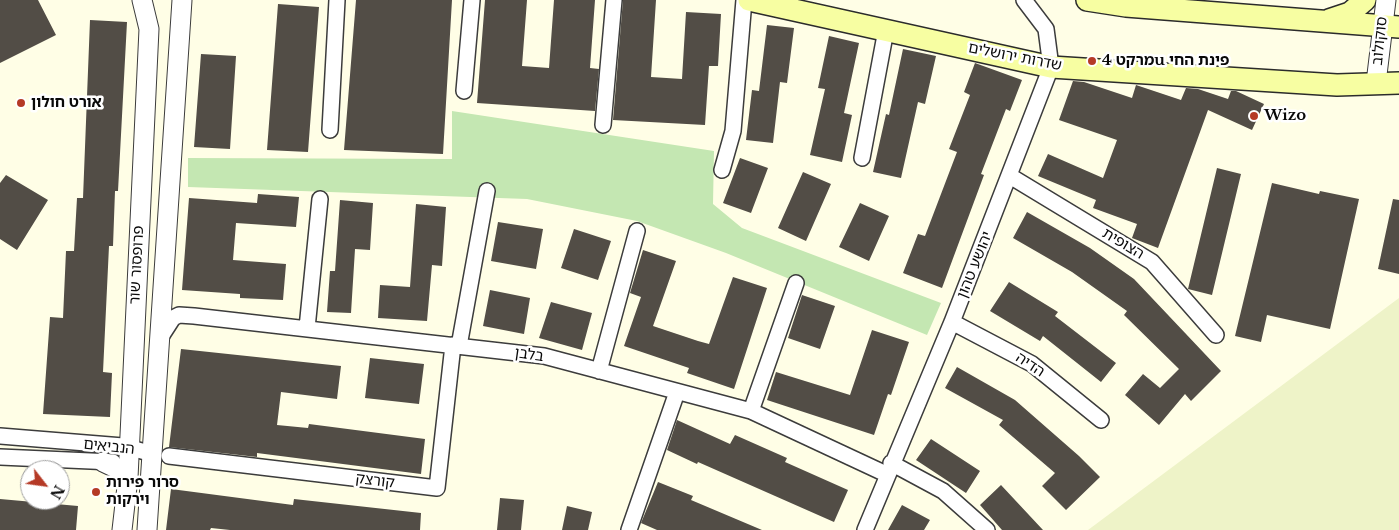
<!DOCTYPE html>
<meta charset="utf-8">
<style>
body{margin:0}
#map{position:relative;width:1399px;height:530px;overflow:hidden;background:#fffee6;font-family:"Libre Baskerville",serif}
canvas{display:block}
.north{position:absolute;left:20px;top:460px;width:50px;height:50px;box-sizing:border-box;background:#fff;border:1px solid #9d9d9d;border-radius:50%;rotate:120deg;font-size:14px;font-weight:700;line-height:20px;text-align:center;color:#090909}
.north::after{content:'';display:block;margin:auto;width:18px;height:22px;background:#b53a26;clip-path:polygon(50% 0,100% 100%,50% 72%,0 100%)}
</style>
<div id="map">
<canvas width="1399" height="530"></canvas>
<div class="north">N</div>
</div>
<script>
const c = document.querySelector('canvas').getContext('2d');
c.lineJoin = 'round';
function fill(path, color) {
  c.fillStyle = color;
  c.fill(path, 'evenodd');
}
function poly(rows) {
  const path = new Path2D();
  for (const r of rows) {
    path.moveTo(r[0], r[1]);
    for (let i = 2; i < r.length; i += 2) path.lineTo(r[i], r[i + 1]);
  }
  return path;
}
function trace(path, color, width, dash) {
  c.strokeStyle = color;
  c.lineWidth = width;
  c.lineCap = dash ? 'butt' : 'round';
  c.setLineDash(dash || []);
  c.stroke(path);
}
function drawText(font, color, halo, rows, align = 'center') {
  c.font = font + ' "Libre Baskerville","Noto Sans Hebrew",serif';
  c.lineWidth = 5;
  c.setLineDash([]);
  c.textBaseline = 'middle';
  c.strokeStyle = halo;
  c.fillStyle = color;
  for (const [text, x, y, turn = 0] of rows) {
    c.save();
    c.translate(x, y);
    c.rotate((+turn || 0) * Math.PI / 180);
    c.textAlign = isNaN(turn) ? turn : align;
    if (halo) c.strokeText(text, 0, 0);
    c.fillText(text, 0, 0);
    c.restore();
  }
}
fill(poly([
 [1399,298,1399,530,1088,530]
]), '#eef3c8');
fill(poly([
 [452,111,714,151,713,204,742,228,941,303,927,335,726,253,637,221,527,199,188,187,188,158,452,159]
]), '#c4e7b2');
fill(poly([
 [0,0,38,0,56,35,0,63],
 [356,0,452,0,443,154,344,150],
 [485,0,527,0,522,66,549,68,554,0,595,0,590,68,599,69,595,111,477,103],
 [623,0,656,0,651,77,682,79,686,12,721,14,718,66,709,66,705,125,613,120],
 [278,4,319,7,308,152,267,150],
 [90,20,127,22,118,191,115,191,113,246,109,246,103,372,112,373,110,417,43,414,50,317,63,318,66,251,74,251,77,198,83,198],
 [767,25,794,28,787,83,780,82,773,143,746,140,752,90,759,91],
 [829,36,859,43,844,113,852,115,842,162,810,155,825,89,818,88],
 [903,49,936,56,925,104,918,102,901,178,873,172,886,114,889,115],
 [201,54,236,56,230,149,194,147],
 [975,63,1022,80,1010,111,1006,109,981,174,984,175,942,288,903,273,918,234,925,236,957,152,949,149,970,95,964,92],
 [1073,81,1084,82,1132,98,1136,85,1181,100,1186,88,1198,89,1228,99,1231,91,1236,91,1264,104,1252,130,1208,110,1158,248,1132,238,1137,224,1093,208,1096,200,1038,176,1048,154,1103,178,1117,140,1059,120],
 [740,158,768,168,751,213,723,203],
 [1217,168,1241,174,1212,295,1188,289],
 [803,172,831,184,806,241,778,228],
 [6,175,48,200,17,250,0,239,0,183],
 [1272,183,1319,194,1320,191,1359,199,1330,329,1267,315,1261,342,1235,336],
 [258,194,299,197,296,227,236,223,233,260,286,264,283,300,240,298,240,294,182,290,189,198,257,203],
 [1393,199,1399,200,1399,274,1378,269],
 [340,200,373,203,370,250,355,249,351,313,327,312,330,271,335,271],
 [860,203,889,216,869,261,839,247],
 [416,204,446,207,442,266,432,265,427,321,378,318,380,285,410,287],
 [1027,212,1090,248,1134,279,1221,371,1191,401,1185,394,1159,425,1125,395,1143,374,1160,388,1179,369,1124,315,1127,311,1072,272,1013,238],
 [498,222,543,229,536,269,491,261],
 [574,229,611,241,598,280,561,268],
 [643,250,676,261,653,326,698,341,709,344,733,277,767,288,734,389,687,373,689,368,624,346,641,297,630,293],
 [1009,282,1058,312,1055,316,1116,363,1101,382,1043,336,1040,341,990,311],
 [490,290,530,298,524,334,483,326],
 [802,295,835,306,820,349,788,338],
 [551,302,592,313,582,350,539,338],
 [872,330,909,342,891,395,888,394,874,435,767,400,776,372,850,395],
 [181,349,341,366,337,399,281,392,277,425,308,428,309,424,425,439,421,474,257,453,257,457,169,447],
 [370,358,424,364,419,404,365,398],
 [957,367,1015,400,1079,456,1100,477,1066,510,1042,486,1055,473,999,425,1003,420,945,388],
 [677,420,730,444,735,435,787,458,785,462,848,490,834,522,698,462,697,464,667,450],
 [931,439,980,471,966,493,916,460],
 [658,482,693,496,691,500,762,530,657,530,641,523],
 [1001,485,1043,530,1002,530,980,505],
 [171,489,293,505,294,499,421,513,420,530,230,530,211,528,210,530,166,530],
 [500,498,524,500,521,530,497,530],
 [0,499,78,506,76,530,0,530],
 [902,505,930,520,924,530,888,530],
 [567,506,592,512,588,530,562,530]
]), '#524d46');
const minor = poly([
 [464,91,472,0],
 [603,125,614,0],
 [330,130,337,0],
 [862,158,886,30],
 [722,170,733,131,744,0],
 [1010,176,1152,262,1216,335],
 [952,322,1032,364,1101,420],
 [307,328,320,199],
 [162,335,173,318,179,315,194,316,544,356,751,411,886,474],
 [459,346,487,191],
 [599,371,637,231],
 [751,411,796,283],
 [0,436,123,446,153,454],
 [169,456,437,488,453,345],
 [0,457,113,462],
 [891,463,943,491,987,530],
 [629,530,677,392],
 [865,530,952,322,1051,67,1046,29,1024,0]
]);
const tertiary = poly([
 [1376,83,1386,0],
 [103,462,124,472,128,478],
 [122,530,128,478,149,29,142,0],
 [147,530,182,0]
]);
const secondary = poly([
 [749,0,1051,67,1337,85,1399,83],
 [1087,0,1126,6,1399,27],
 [1329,20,1350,13,1365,0]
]);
trace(minor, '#3c3c3c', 18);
trace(tertiary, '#3c3c3c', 21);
trace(secondary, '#2b2b2b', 24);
trace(minor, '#fff', 15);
trace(tertiary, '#fff', 19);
trace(secondary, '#f7fea2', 21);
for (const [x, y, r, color] of [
 [1092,61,5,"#b53a26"],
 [21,103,5,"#b53a26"],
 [1254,116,5,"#b53a26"],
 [96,492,5,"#b53a26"]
]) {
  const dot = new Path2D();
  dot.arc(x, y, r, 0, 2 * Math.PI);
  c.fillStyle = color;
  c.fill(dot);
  trace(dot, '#fff', 2);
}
drawText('15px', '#090909', '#fff', [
 ["סוקולוב",1380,41,-84],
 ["שדרות ירושלים",1015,57,11],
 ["הצופית",1123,244,31],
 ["פרופסור שור",137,265,-87],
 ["יהושע טהון",975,265,-68],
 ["בלבן",529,355,8],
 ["הדיה",1030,365,33],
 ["הנביאים",109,447,6],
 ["קורצק",375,481,7]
]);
drawText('bold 15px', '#090909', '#fff', [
 ["מרקט 4u פינת החי",1102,61],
 ["אורט חולון",31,103],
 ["Wizo",1264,116],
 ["סרור פירות",106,483],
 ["וירקות",106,500]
], 'left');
</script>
